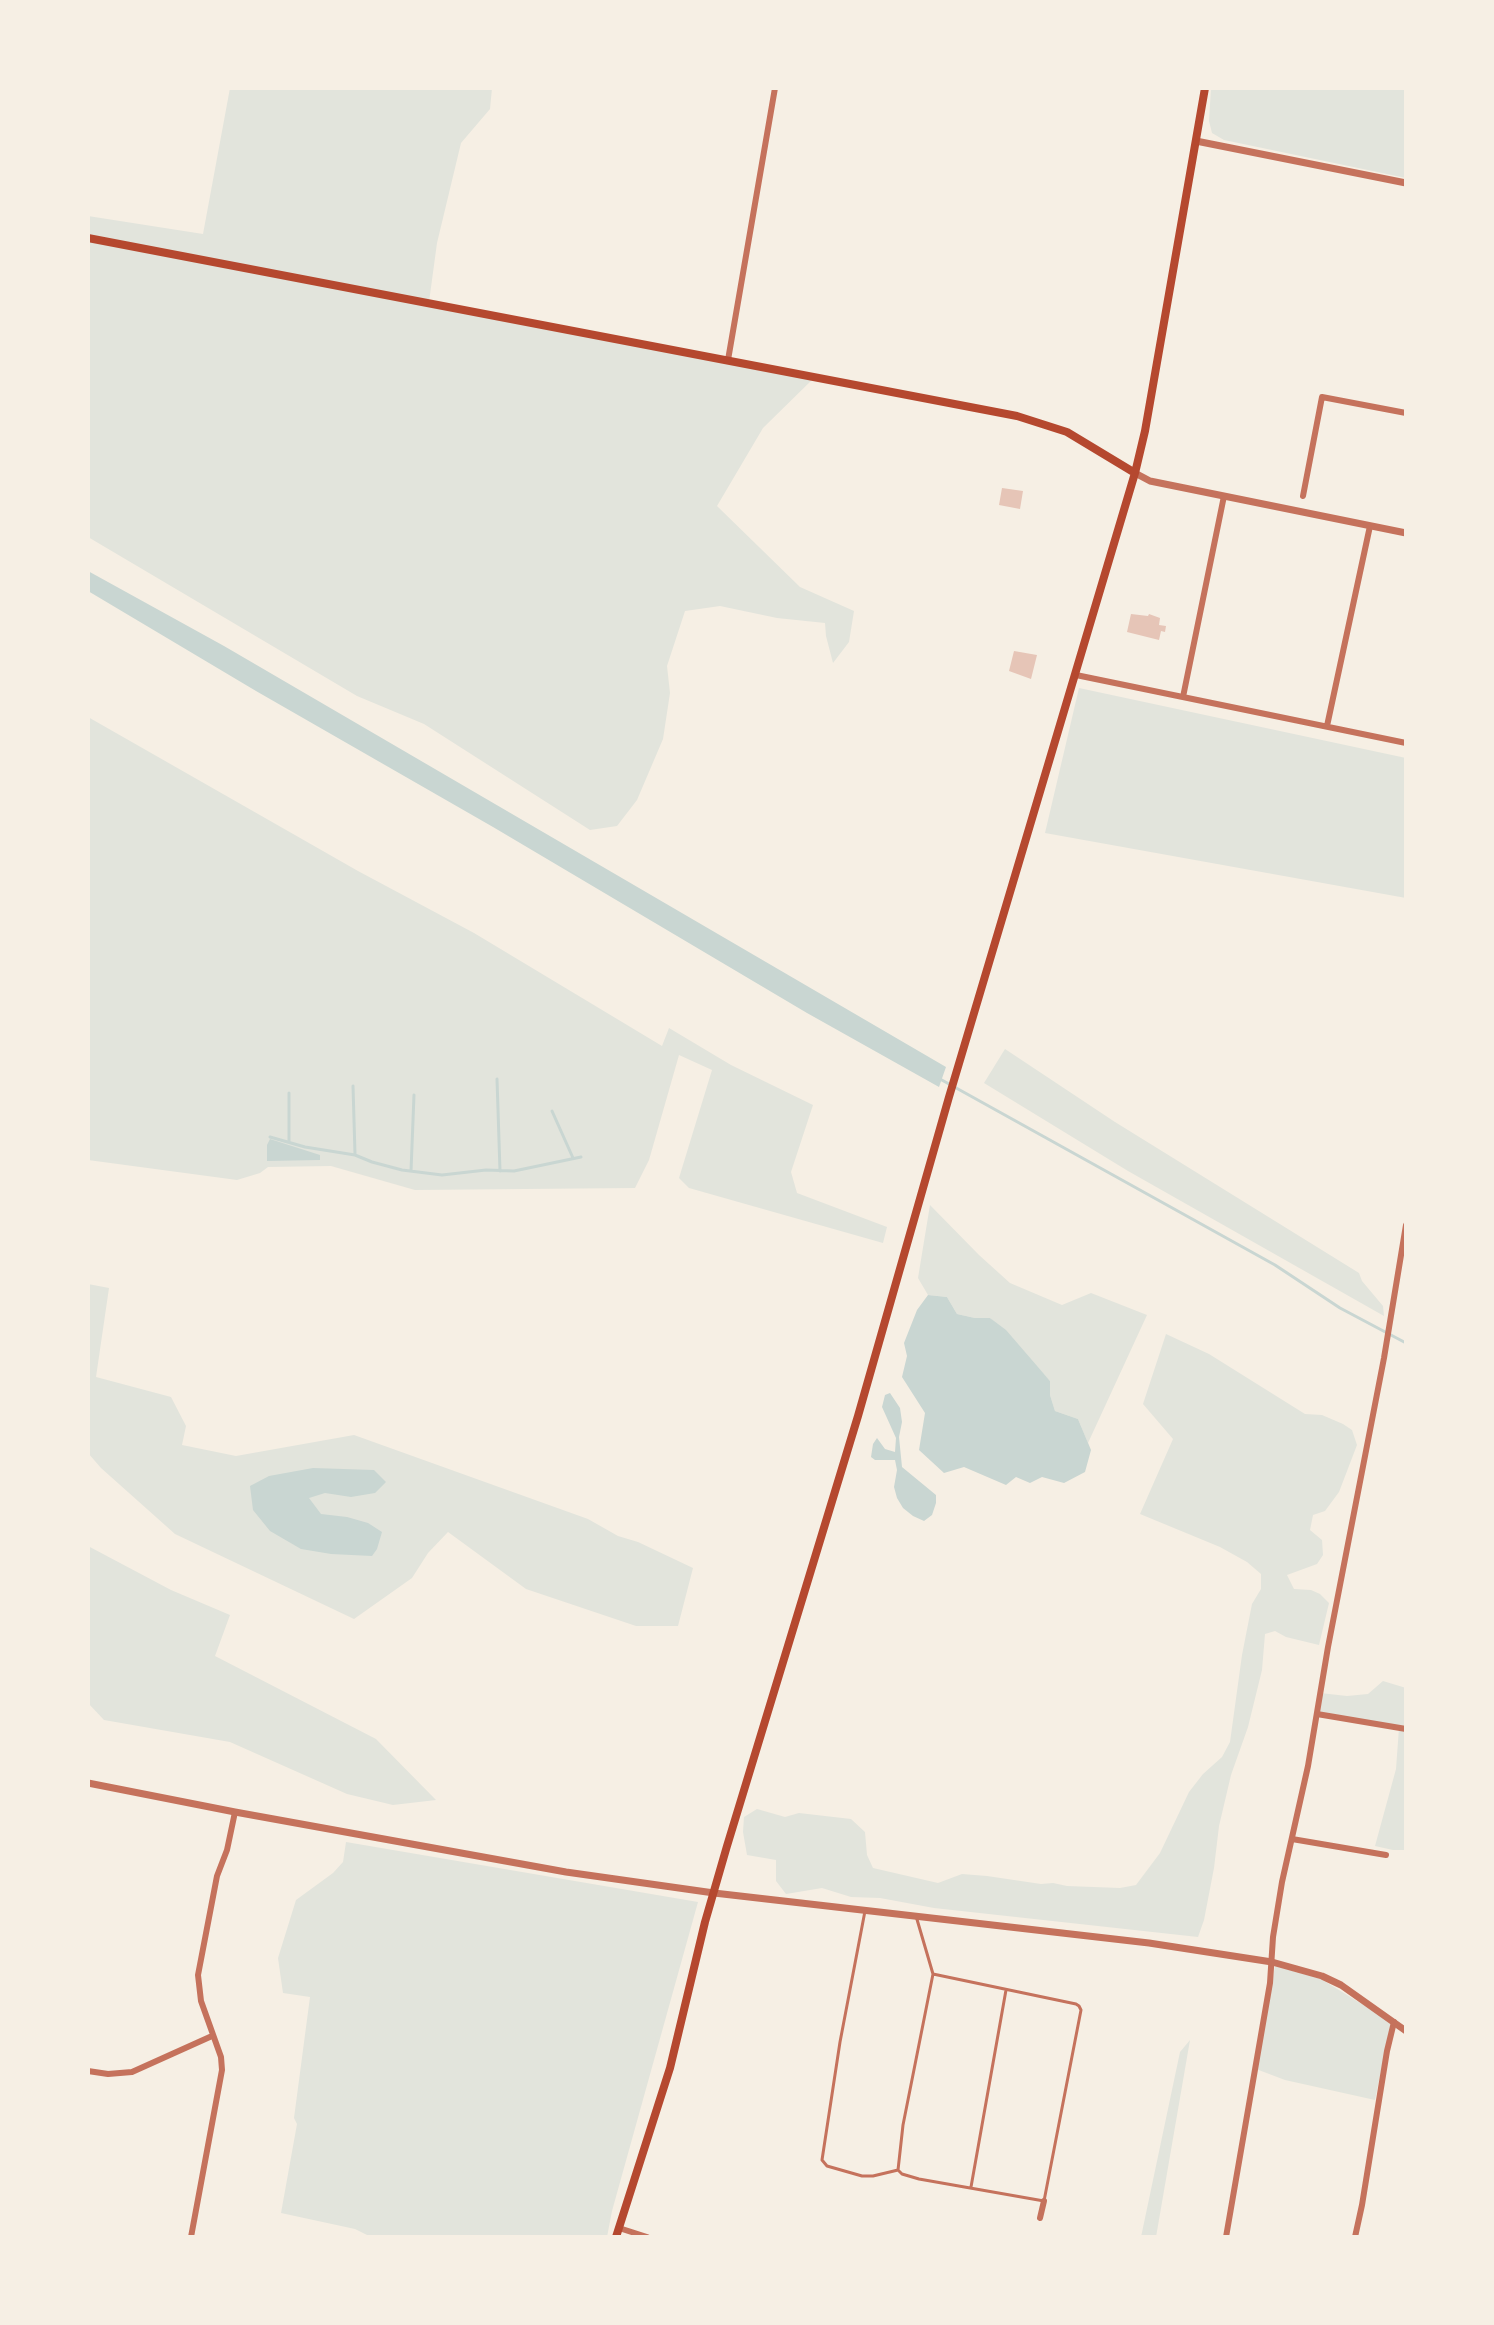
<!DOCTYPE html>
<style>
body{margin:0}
#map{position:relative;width:1494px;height:2325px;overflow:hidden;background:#f6efe4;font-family:Mulish,sans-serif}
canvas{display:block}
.frame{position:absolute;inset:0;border:90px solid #f6efe4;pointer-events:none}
</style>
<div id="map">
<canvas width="1494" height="2325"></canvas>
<div class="frame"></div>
</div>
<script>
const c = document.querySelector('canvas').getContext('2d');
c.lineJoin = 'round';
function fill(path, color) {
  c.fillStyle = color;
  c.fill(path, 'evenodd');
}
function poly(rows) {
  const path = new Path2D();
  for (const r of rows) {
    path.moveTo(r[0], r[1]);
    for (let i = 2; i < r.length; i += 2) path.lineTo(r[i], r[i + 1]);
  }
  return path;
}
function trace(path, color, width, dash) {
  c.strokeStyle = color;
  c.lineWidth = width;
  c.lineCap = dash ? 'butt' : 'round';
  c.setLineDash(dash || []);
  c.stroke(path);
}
fill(poly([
 [230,88,492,88,490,109,461,143,437,243,429,302,815,377,763,428,717,506,800,587,854,611,849,642,833,663,826,636,825,623,777,618,720,606,685,611,667,666,670,693,663,739,637,800,617,826,590,830,424,724,357,696,88,537,88,216,203,234],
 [1211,88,1406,88,1406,178,1224,140,1212,133,1209,121],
 [1079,688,1406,758,1406,898,1045,833],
 [88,717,358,871,474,933,662,1046,669,1028,731,1065,813,1105,791,1172,797,1193,887,1227,883,1243,689,1188,679,1178,712,1070,679,1055,649,1160,635,1188,415,1190,331,1166,268,1167,260,1173,237,1180,88,1160],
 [1005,1049,1115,1122,1359,1273,1362,1281,1383,1306,1384,1316,1128,1171,984,1083],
 [930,1205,979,1255,1010,1283,1062,1305,1091,1293,1147,1315,1088,1443,1078,1419,1055,1411,1050,1395,1050,1381,990,1318,975,1318,957,1314,947,1297,928,1295,918,1278],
 [88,1284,109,1288,96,1377,171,1397,186,1426,182,1445,236,1456,354,1435,588,1519,618,1536,638,1542,693,1568,678,1626,636,1626,526,1589,448,1532,428,1553,412,1578,354,1619,175,1534,101,1468,88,1453],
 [1166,1334,1209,1354,1305,1414,1322,1415,1343,1424,1352,1430,1357,1445,1339,1492,1325,1511,1313,1515,1310,1530,1322,1540,1323,1555,1317,1564,1287,1575,1294,1589,1311,1590,1320,1594,1329,1603,1319,1645,1286,1637,1275,1631,1265,1634,1262,1670,1248,1727,1231,1775,1219,1826,1214,1868,1204,1920,1198,1937,934,1908,880,1898,851,1897,822,1888,786,1894,776,1881,776,1860,747,1855,743,1832,744,1817,757,1809,785,1817,799,1813,851,1819,865,1832,867,1855,873,1868,938,1883,962,1874,987,1876,1041,1884,1053,1883,1067,1886,1120,1888,1136,1885,1160,1853,1189,1792,1203,1774,1222,1757,1230,1742,1242,1655,1252,1604,1261,1589,1261,1574,1247,1562,1220,1547,1140,1514,1173,1439,1143,1404],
 [88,1546,171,1590,230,1615,215,1656,376,1739,436,1800,393,1805,347,1794,230,1742,104,1720,88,1703],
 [1383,1681,1406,1688,1406,1850,1393,1850,1375,1846,1396,1769,1399,1728,1317,1714,1320,1693,1347,1696,1368,1694],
 [346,1842,698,1902,612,2211,607,2237,371,2237,355,2229,281,2213,297,2124,294,2118,310,1997,283,1993,278,1958,296,1900,333,1873,343,1862],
 [1275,1966,1321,1979,1391,2022,1375,2100,1285,2080,1256,2069],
 [1190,2040,1156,2237,1141,2237,1180,2052]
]), '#e2e4dc');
fill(poly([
 [88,571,224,646,946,1067,939,1087,807,1013,493,827,256,691,88,591],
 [270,1139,320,1155,320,1160,267,1161,267,1145],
 [928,1295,947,1297,957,1314,975,1318,990,1318,1006,1330,1050,1381,1050,1395,1055,1411,1078,1419,1091,1450,1085,1472,1064,1483,1042,1477,1030,1483,1016,1477,1006,1485,964,1467,944,1473,919,1450,925,1413,902,1377,907,1356,904,1343,917,1310],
 [890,1393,900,1408,902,1422,899,1437,902,1467,936,1495,936,1503,932,1515,924,1521,913,1516,903,1508,897,1498,894,1487,897,1470,895,1460,875,1460,871,1457,873,1444,877,1438,885,1449,895,1452,896,1438,882,1407,885,1395],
 [313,1468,374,1470,386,1482,375,1493,351,1497,325,1493,309,1498,321,1514,347,1517,368,1523,382,1532,377,1549,372,1556,331,1554,301,1549,270,1531,253,1510,250,1486,269,1476]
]), '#c9d6d2');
trace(poly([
 [497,1079,500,1171],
 [940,1079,1275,1265,1340,1308,1406,1343],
 [353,1086,355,1154],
 [552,1111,573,1158],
 [270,1137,305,1147,355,1155,372,1162,402,1170,442,1175,486,1170,514,1171,581,1157],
 [289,1141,289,1093],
 [411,1171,414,1095]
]), '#c9d6d2', 3);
fill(poly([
 [1002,488,1023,491,1020,509,999,505],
 [1131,614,1148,616,1149,614,1160,618,1159,625,1166,626,1165,632,1161,631,1159,640,1127,632],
 [1014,651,1037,655,1031,679,1009,671]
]), '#e6c5b7');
trace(poly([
 [865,1911,840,2042,822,2160,827,2166,862,2176,873,2176,898,2170,902,2174,919,2179,1044,2201,1081,2010,1079,2006,1076,2004,933,1974],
 [898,2170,903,2125,933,1974,916,1916],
 [971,2187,1006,1990]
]), '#c5725c', 3);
trace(poly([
 [728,360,775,88],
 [1303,496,1322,397,1406,413],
 [1076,675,1406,743],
 [1183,697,1224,496],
 [1327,726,1370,526],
 [1317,1714,1406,1729],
 [1292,1839,1386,1855],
 [88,2071,108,2074,132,2072,212,2036],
 [1040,2218,1044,2201],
 [619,2228,647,2237],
 [191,2237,222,2070,221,2057,201,2001,198,1975,217,1876,227,1850,235,1812],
 [1226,2237,1270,1983,1273,1937,1282,1882,1308,1766,1328,1647,1384,1358,1406,1225],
 [1355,2237,1362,2205,1387,2051,1394,2022]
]), '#c5725c', 6);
trace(poly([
 [1196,141,1406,183],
 [1135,473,1150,481,1406,533],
 [88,1783,235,1812,566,1872,714,1893,1149,1943,1272,1962,1322,1976,1341,1985,1406,2031]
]), '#c5725c', 7);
trace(poly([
 [88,238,1017,416,1067,432,1135,473],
 [616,2237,670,2068,705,1922,727,1846,858,1416,949,1097,1135,473,1145,431,1205,88]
]), '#b5482f', 8);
</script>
